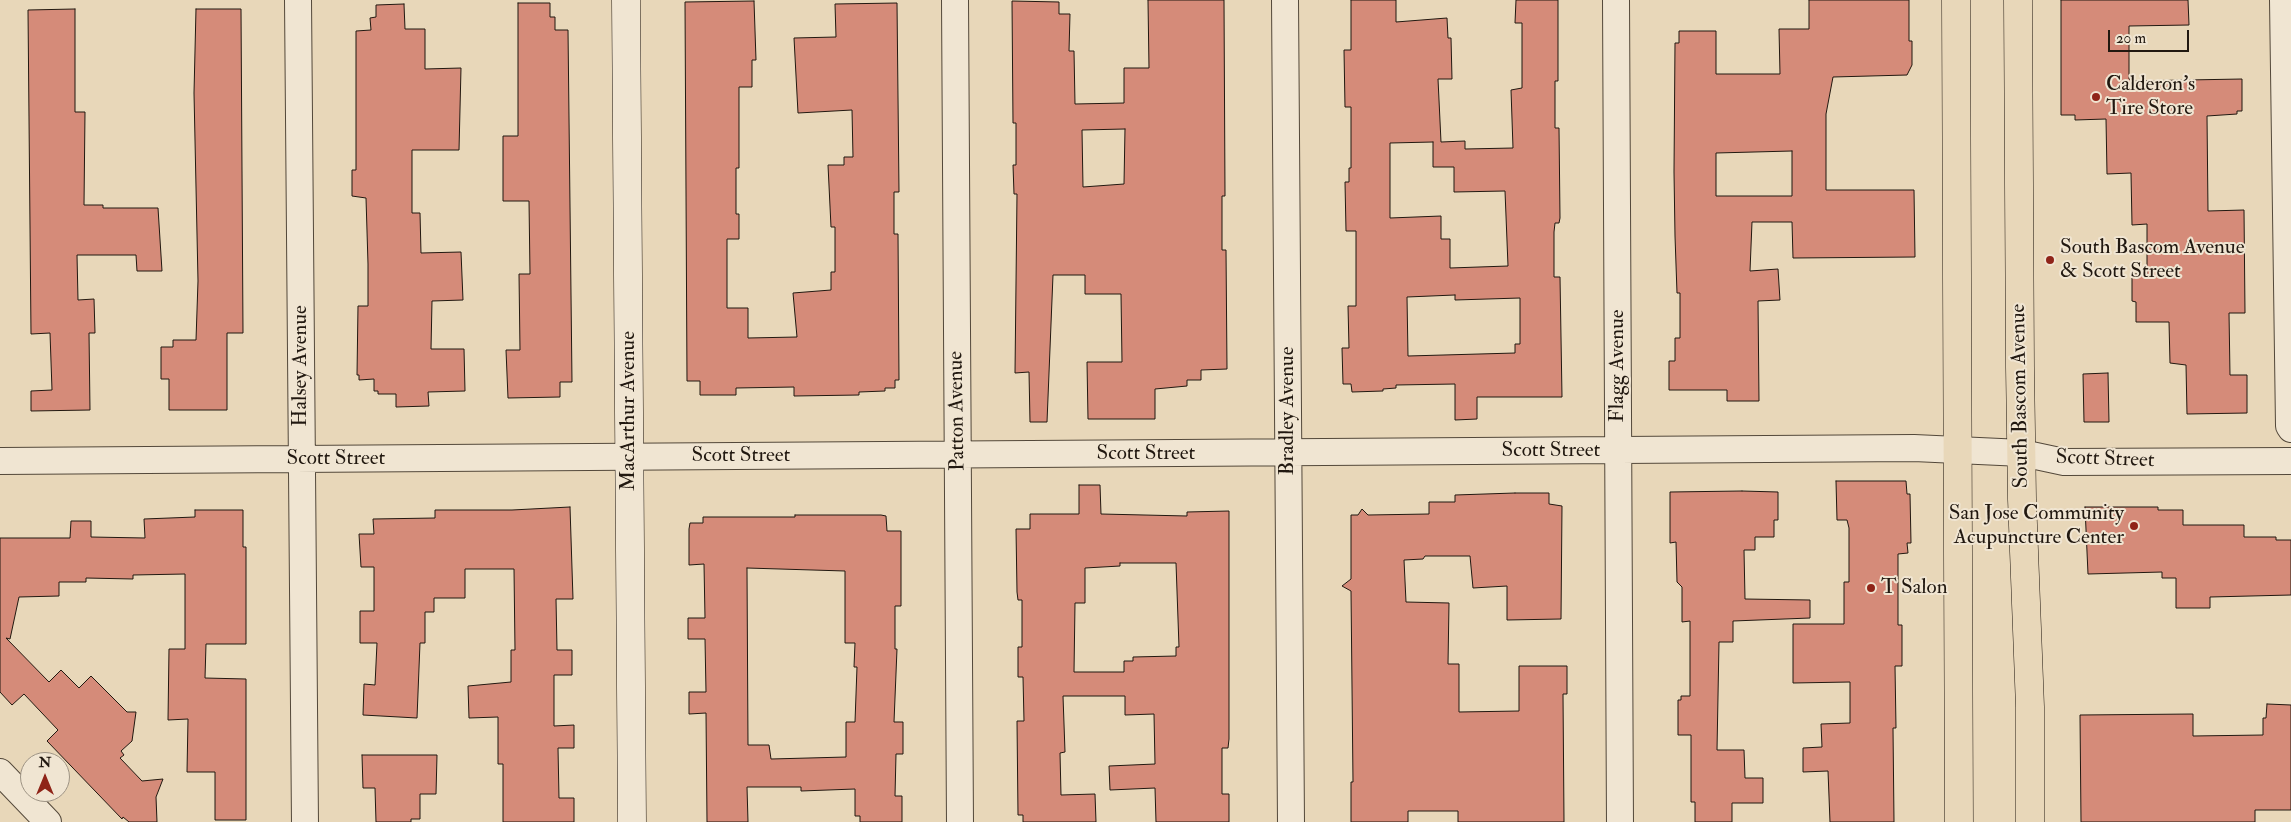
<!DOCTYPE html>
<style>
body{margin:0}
#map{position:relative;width:2291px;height:822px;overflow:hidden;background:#e8d7b9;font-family:"IM FELL Double Pica",serif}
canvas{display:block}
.north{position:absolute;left:20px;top:752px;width:50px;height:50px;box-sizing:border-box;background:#f0e5d2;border:1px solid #9d9384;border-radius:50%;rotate:0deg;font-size:14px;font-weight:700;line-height:20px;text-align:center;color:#211810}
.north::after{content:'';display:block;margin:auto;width:18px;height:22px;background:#8f2418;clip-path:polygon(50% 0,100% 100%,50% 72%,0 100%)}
.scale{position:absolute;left:2108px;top:30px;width:81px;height:22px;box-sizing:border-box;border:2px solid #211810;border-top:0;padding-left:6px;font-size:15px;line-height:18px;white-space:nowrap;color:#211810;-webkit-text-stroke:4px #f0e5d2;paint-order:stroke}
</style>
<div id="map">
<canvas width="2291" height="822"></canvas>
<div class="north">N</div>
<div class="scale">20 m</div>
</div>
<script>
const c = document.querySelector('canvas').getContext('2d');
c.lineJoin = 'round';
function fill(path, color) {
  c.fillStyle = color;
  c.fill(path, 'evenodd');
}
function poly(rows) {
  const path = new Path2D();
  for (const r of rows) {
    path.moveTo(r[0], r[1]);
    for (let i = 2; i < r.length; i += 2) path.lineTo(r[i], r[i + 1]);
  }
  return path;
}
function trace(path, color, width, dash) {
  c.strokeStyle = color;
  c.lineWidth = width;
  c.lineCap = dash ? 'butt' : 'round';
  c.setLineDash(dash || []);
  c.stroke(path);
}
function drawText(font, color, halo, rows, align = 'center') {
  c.font = font + ' "IM FELL Double Pica",serif';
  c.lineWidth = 4;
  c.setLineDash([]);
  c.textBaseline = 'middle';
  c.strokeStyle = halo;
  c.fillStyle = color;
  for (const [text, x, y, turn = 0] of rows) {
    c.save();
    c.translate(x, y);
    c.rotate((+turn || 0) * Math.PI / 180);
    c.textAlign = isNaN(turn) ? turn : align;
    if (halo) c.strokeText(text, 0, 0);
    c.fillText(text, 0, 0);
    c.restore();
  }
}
const building = poly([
 [1148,0,1224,0,1225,196,1222,196,1222,250,1226,250,1227,369,1201,370,1201,380,1187,380,1187,386,1155,389,1155,419,1088,419,1087,362,1122,362,1121,294,1085,294,1085,275,1053,275,1047,422,1030,422,1029,372,1015,373,1017,194,1014,194,1013,165,1016,165,1016,123,1013,123,1012,1,1059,2,1059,14,1070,14,1069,51,1074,51,1075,104,1124,103,1124,68,1149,68,1148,0],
 [1125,129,1124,184,1083,187,1082,130,1125,129],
 [1351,0,1396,0,1396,22,1447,18,1448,38,1451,38,1452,79,1438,79,1441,142,1465,141,1465,149,1513,148,1511,90,1522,88,1522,23,1515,23,1516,0,1558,0,1558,81,1555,81,1555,128,1559,128,1560,218,1559,223,1555,223,1554,232,1554,277,1560,277,1562,397,1477,397,1477,419,1455,420,1455,384,1396,385,1396,388,1383,389,1383,391,1352,392,1351,384,1343,384,1342,348,1349,348,1348,306,1356,306,1356,231,1346,231,1345,182,1349,182,1349,168,1351,168,1351,107,1345,107,1344,50,1351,50,1351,0],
 [1433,142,1433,167,1454,167,1454,192,1505,191,1508,266,1450,268,1450,239,1441,239,1441,216,1390,218,1390,143,1433,142],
 [1455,295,1455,300,1520,298,1520,344,1515,344,1515,353,1408,356,1407,297,1455,295],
 [1809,0,1909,0,1909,41,1912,41,1912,65,1907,75,1833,77,1826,114,1826,190,1914,190,1915,257,1793,258,1792,222,1752,222,1750,271,1778,269,1780,300,1758,301,1759,401,1727,401,1727,390,1669,390,1669,361,1675,361,1675,338,1680,338,1680,293,1677,293,1675,236,1674,172,1675,43,1679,43,1679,31,1716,31,1716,74,1780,74,1779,29,1809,29,1809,0],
 [1792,151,1792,196,1716,196,1716,153,1792,151],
 [2061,0,2188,0,2189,25,2129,26,2129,79,2131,81,2242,79,2242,111,2237,111,2237,114,2207,116,2208,211,2244,210,2245,313,2229,313,2230,375,2247,375,2247,413,2187,414,2186,365,2170,363,2169,322,2136,322,2136,302,2132,301,2132,274,2147,274,2147,224,2132,225,2131,173,2107,174,2106,119,2075,120,2075,115,2061,115,2061,0],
 [754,1,756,60,752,60,752,87,739,87,739,168,736,168,736,214,739,214,739,239,727,239,727,308,748,308,748,338,797,337,793,293,831,290,831,272,835,272,835,227,831,227,828,165,844,165,844,157,853,157,852,110,798,113,794,38,836,37,835,4,897,3,899,192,894,192,894,234,898,234,899,380,895,380,895,388,885,388,885,391,859,392,859,395,794,396,794,387,736,388,736,395,700,395,700,381,687,381,685,2,754,1],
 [518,3,550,3,550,17,555,17,555,30,568,30,572,382,560,382,560,397,508,398,506,350,520,350,519,274,530,274,529,201,503,201,503,136,518,136,518,3],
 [404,4,405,29,425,29,425,69,461,68,459,150,412,150,412,213,420,213,421,253,461,252,463,300,432,301,431,349,464,349,465,391,428,392,429,406,396,407,396,394,378,394,378,391,374,391,374,379,359,380,359,375,357,375,358,306,368,306,368,264,366,198,352,196,352,170,356,170,356,31,371,30,370,18,376,17,376,5,404,4],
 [75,9,75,112,85,112,84,205,103,205,103,208,158,208,162,271,137,271,136,255,77,255,78,300,94,299,95,333,89,333,90,410,31,411,31,391,52,390,50,333,31,334,28,10,75,9],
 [196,9,241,9,243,333,227,333,227,410,169,410,169,379,161,379,161,347,173,347,173,340,196,340,198,281,194,93,196,9],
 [2108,373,2109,422,2084,422,2083,374,2108,373],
 [1836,481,1906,481,1907,494,1910,494,1911,543,1907,543,1908,553,1898,554,1898,625,1902,625,1902,666,1895,666,1896,728,1893,728,1894,822,1830,822,1828,771,1803,772,1803,748,1822,747,1821,724,1850,723,1850,682,1793,683,1793,624,1844,624,1844,582,1849,582,1849,528,1847,520,1837,520,1836,481],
 [1079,485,1100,485,1101,514,1187,516,1187,512,1229,511,1229,739,1228,748,1222,748,1222,794,1229,794,1229,822,1156,822,1155,788,1110,790,1109,766,1155,764,1154,714,1125,715,1125,696,1063,696,1065,752,1060,753,1061,795,1095,794,1096,822,1023,822,1023,815,1018,815,1017,721,1024,721,1023,677,1018,677,1018,647,1022,647,1022,600,1018,600,1017,592,1016,529,1030,529,1030,514,1079,514,1079,485],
 [1120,563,1176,563,1179,647,1176,647,1176,656,1133,657,1133,661,1124,661,1124,672,1074,672,1075,603,1085,603,1085,568,1120,566,1120,563],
 [1742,491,1778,492,1778,520,1774,520,1774,537,1755,537,1755,550,1744,550,1745,599,1810,600,1810,618,1733,621,1733,642,1719,642,1717,750,1744,750,1745,778,1763,778,1763,803,1732,803,1732,822,1695,822,1695,802,1691,802,1691,735,1678,735,1678,700,1681,700,1681,696,1690,696,1690,621,1682,622,1682,587,1677,582,1676,542,1670,543,1670,492,1742,491],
 [1515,493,1549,493,1549,504,1562,506,1561,619,1507,620,1507,586,1473,588,1470,556,1425,556,1423,559,1404,560,1406,602,1449,603,1448,664,1459,664,1459,712,1519,711,1519,666,1567,666,1567,694,1563,694,1564,822,1458,822,1458,811,1408,811,1408,822,1351,822,1351,782,1353,782,1351,591,1342,586,1351,579,1351,515,1358,515,1362,509,1368,515,1429,514,1429,502,1455,502,1455,495,1515,493],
 [570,507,573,599,556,599,557,650,572,650,572,675,554,675,554,726,574,725,574,748,558,748,559,798,574,798,574,822,503,822,503,764,498,764,498,717,469,718,468,686,511,682,511,650,515,650,514,569,465,569,465,598,434,598,434,612,425,612,425,643,420,643,417,718,363,715,364,684,375,685,377,643,360,643,360,611,374,611,374,567,361,567,359,534,374,534,373,519,435,518,435,510,512,510,570,507],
 [2085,507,2158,507,2158,510,2183,510,2183,525,2244,525,2244,537,2276,537,2276,540,2291,540,2291,595,2210,597,2210,608,2176,608,2176,578,2162,578,2162,572,2088,574,2085,507],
 [195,510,243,510,243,547,246,547,246,644,206,644,205,678,246,679,246,820,215,820,215,772,187,772,188,719,168,720,169,649,185,649,185,574,133,575,133,579,86,578,86,582,59,582,59,596,19,597,10,639,6,638,49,682,61,670,79,688,91,676,127,712,136,712,132,741,121,751,124,755,120,758,142,781,163,779,156,797,157,822,129,822,123,817,122,819,47,741,58,730,24,694,12,705,0,692,0,538,70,538,71,521,91,521,91,537,145,538,144,519,195,517,195,510],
 [795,515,881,515,886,516,887,531,901,531,901,606,895,606,895,649,897,649,894,722,903,722,903,754,896,754,895,796,902,796,902,822,860,822,860,816,855,816,855,789,801,791,801,787,747,787,748,822,707,822,706,713,689,714,689,692,706,692,705,639,688,639,688,618,705,618,704,564,689,565,689,529,690,523,703,523,703,517,795,517,795,515],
 [747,568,845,571,845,643,855,643,854,667,857,667,855,722,846,722,846,757,771,759,769,745,748,745,747,568],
 [2267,704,2291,705,2291,810,2255,810,2255,822,2081,822,2080,715,2193,714,2193,736,2263,735,2263,718,2266,718,2267,704],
 [362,755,437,755,436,794,420,794,420,819,411,819,411,822,376,822,375,788,363,788,362,755]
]);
fill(building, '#d58b79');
trace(building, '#211810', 1);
const street = poly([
 [298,0,305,822],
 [955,0,960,822],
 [1285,0,1291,822],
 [1616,0,1620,822],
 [2283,0,2289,426,2291,429],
 [0,461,1914,448,2022,453,2064,462,2291,461],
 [0,772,48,822]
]);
const secondary = poly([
 [626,0,632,822]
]);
const primary = poly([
 [1956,0,1959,822],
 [2018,0,2020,367,2022,499,2030,707,2030,822]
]);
trace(street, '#53483a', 28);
trace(secondary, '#211810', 29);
trace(primary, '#211810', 29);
trace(street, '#f0e5d2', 26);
trace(secondary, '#f0e5d2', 28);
trace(primary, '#e8d7b9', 28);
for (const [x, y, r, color] of [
 [2096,97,5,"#8f2418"],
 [2050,260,5,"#8f2418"],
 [2134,526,5,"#8f2418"],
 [1871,588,5,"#8f2418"]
]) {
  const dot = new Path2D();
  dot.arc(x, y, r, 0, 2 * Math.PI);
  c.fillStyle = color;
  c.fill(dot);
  trace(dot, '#f0e5d2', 2);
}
drawText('21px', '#211810', '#f0e5d2', [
 ["Calderon's",2106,85],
 ["Tire Store",2106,109],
 ["South Bascom Avenue",2060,248],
 ["& Scott Street",2060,272],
 ["San Jose Community",2124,514,"right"],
 ["Acupuncture Center",2124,538,"right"],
 ["T Salon",1881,588]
], 'left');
drawText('21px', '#211810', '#f0e5d2', [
 ["Halsey Avenue",301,366,-90],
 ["Flagg Avenue",1618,366,-90],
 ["South Bascom Avenue",2021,396,-91],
 ["MacArthur Avenue",629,411,-90],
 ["Patton Avenue",958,411,-91],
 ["Bradley Avenue",1288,411,-90],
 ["Scott Street",1551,451],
 ["Scott Street",1146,454],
 ["Scott Street",741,456],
 ["Scott Street",336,459],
 ["Scott Street",2105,460,2]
]);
</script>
